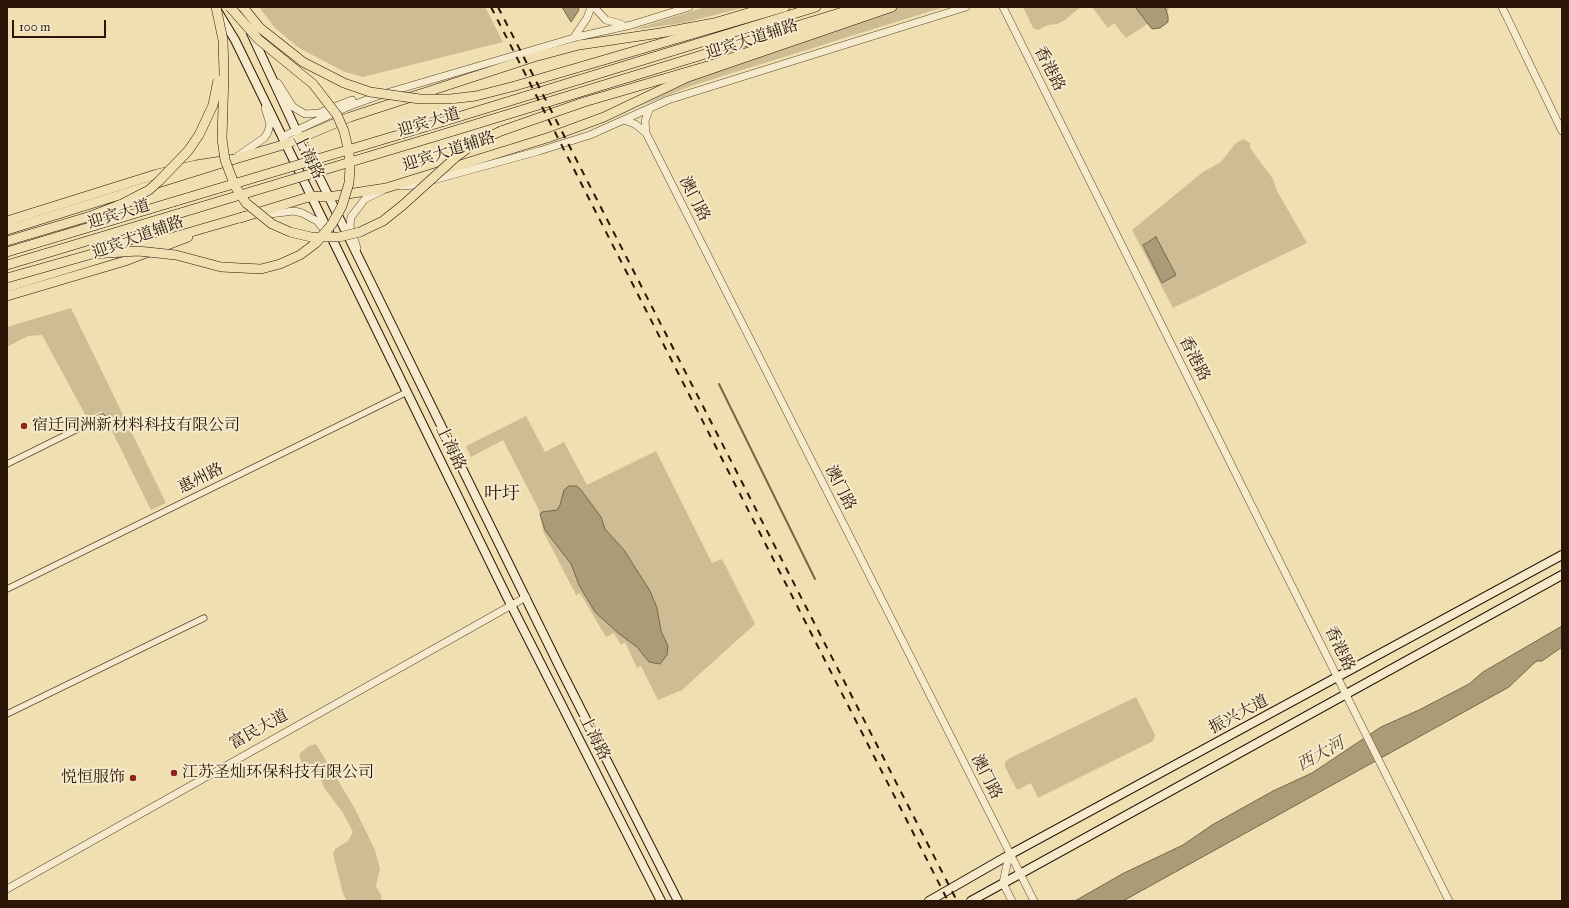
<!DOCTYPE html>
<meta charset="utf-8">
<style>
body{margin:0}
#map{position:relative;width:1569px;height:908px;overflow:hidden;background:#efdfb1;font-family:"IM FELL Great Primer",serif}
canvas{display:block}
.frame{position:absolute;inset:0;border:8px solid #2b1607;pointer-events:none}
.scale{position:absolute;left:12px;top:20px;width:94px;height:18px;box-sizing:border-box;border:2px solid #2b1607;border-top:0;padding-left:5px;font-size:12px;line-height:14px;white-space:nowrap;color:#2b1607;-webkit-text-stroke:3px #f5eacc;paint-order:stroke}
</style>
<div id="map">
<canvas width="1569" height="908"></canvas>
<div class="frame"></div>
<div class="scale">100 m</div>
</div>
<script>
const c = document.querySelector('canvas').getContext('2d');
c.lineJoin = 'round';
function fill(path, color) {
  c.fillStyle = color;
  c.fill(path, 'evenodd');
}
function poly(rows) {
  const path = new Path2D();
  for (const r of rows) {
    path.moveTo(r[0], r[1]);
    for (let i = 2; i < r.length; i += 2) path.lineTo(r[i], r[i + 1]);
  }
  return path;
}
function trace(path, color, width, dash) {
  c.strokeStyle = color;
  c.lineWidth = width;
  c.lineCap = dash ? 'butt' : 'round';
  c.setLineDash(dash || []);
  c.stroke(path);
}
function drawText(font, color, halo, rows, align = 'center') {
  c.font = font + ' "IM FELL Great Primer","Noto Serif SC",serif';
  c.lineWidth = 4;
  c.setLineDash([]);
  c.textBaseline = 'middle';
  c.strokeStyle = halo;
  c.fillStyle = color;
  for (const [text, x, y, turn = 0] of rows) {
    c.save();
    c.translate(x, y);
    c.rotate((+turn || 0) * Math.PI / 180);
    c.textAlign = isNaN(turn) ? turn : align;
    if (halo) c.strokeText(text, 0, 0);
    c.fillText(text, 0, 0);
    c.restore();
  }
}
fill(poly([
 [259,7,485,7,503,42,363,77,345,72,299,48,275,28],
 [705,7,746,7,683,23,632,30],
 [900,7,944,7,691,86,641,106,698,77],
 [1023,7,1081,7,1065,20,1057,24,1048,25,1038,30,1033,28],
 [1092,7,1168,7,1169,10,1126,38,1114,23,1108,28],
 [1243,139,1250,143,1250,148,1273,179,1277,191,1307,243,1173,308,1132,230,1203,172,1221,162,1235,144],
 [71,308,166,503,151,510,102,411,87,418,42,335,28,336,7,347,7,327],
 [526,416,545,452,564,442,587,485,656,451,712,563,722,559,755,624,682,690,658,700,641,666,637,668,625,642,621,645,614,633,606,637,580,593,576,595,543,531,539,510,503,440,471,457,466,446],
 [1136,697,1155,735,1153,741,1038,798,1031,783,1017,790,1005,767,1005,762,1010,758],
 [316,744,354,807,375,850,380,869,376,886,381,895,381,901,347,901,343,894,333,854,335,849,348,841,353,832,343,813,325,789,320,778,303,768,299,754,309,746]
]), '#cebd94');
const water = poly([
 [562,7,578,7,579,10,571,22,562,7],
 [1135,7,1165,7,1168,16,1168,22,1160,28,1152,29,1135,7],
 [1156,237,1176,275,1162,283,1143,245,1156,237],
 [569,486,577,486,581,490,601,517,605,529,624,550,650,591,657,608,661,631,668,646,667,655,660,664,649,662,637,647,618,633,595,612,579,585,571,564,545,530,540,514,542,512,557,510,560,505,564,490,569,486],
 [1562,626,1562,647,1542,661,1537,661,1533,664,1509,687,1123,901,1075,901,1122,874,1183,845,1212,825,1273,791,1312,773,1381,727,1419,710,1469,684,1483,672,1562,626]
]);
fill(water, '#ac9b77');
trace(water, '#78664a', 1);
trace(poly([
 [719,384,815,579]
]), '#78664a', 2);
const minor = poly([
 [7,464,102,417],
 [7,589,407,392],
 [7,714,204,618]
]);
const tertiary = poly([
 [594,7,606,20,621,24],
 [1003,7,1449,901],
 [1502,7,1562,131],
 [574,37,587,18,591,7],
 [278,83,293,107,305,114,319,113,352,100],
 [624,120,635,124,646,133,1034,901],
 [646,133,645,121,649,110],
 [282,137,347,107,383,94,577,37,631,25,689,7],
 [238,156,264,138,268,132,270,124,265,108],
 [401,186,415,185,539,151,590,135,668,100,966,7],
 [261,215,294,211,302,213,317,221,326,232],
 [357,248,350,226,351,217,365,199,383,190],
 [1009,855,1003,883,1012,901],
 [7,889,526,597]
]);
const secondary = poly([
 [218,12,235,40,506,595,661,901],
 [251,33,296,130,560,668,678,901],
 [929,901,1009,855,1562,555],
 [971,901,1562,575]
]);
const primary = poly([
 [240,218,312,196,328,197,386,188,550,137,604,117,688,77,892,7],
 [7,221,157,174,196,165,235,159,286,144,350,117,534,57,579,45,660,33,714,23,768,7],
 [7,296,125,261,188,237]
]);
const trunk = poly([
 [515,86,785,7],
 [435,124,816,7],
 [501,131,584,102,711,65,878,7],
 [437,136,859,7],
 [7,230,235,159],
 [7,241,91,216,122,204],
 [129,250,246,216],
 [7,252,173,202],
 [7,265,177,214],
 [7,287,115,254]
]);
trace(minor, '#5c4832', 7);
trace(tertiary, '#5c4832', 8);
trace(secondary, '#2b1607', 10);
trace(primary, '#2b1607', 10);
trace(trunk, '#2b1607', 10);
trace(minor, '#f5eacc', 5.5);
trace(tertiary, '#f5eacc', 7);
trace(secondary, '#f5eacc', 8);
trace(primary, '#efdfb1', 9);
trace(trunk, '#efdfb1', 9);
trace(poly([
 [491,7,948,901],
 [498,7,957,901]
]), '#2b1607', 2, [7, 7]);
const trunkBridge = poly([
 [216,7,223,40,224,73,222,139,225,160,235,186,246,203,272,224,290,232,311,237,339,237,360,232,383,221,403,205,456,157,475,143,501,131],
 [243,7,260,28,303,62,344,83,370,92,420,99,450,99,476,96,515,86],
 [173,202,435,124],
 [122,204,149,190,159,181,188,151,199,135,213,105,218,80],
 [177,214,437,136],
 [7,278,92,254,138,251,176,255,221,267,261,269,280,264,300,255,316,243,332,224,342,206,349,183,350,167,349,153,344,131,337,115,313,84,258,39,230,7]
]);
trace(trunkBridge, '#2b1607', 10, []);
trace(trunkBridge, '#efdfb1', 9);
for (const [x, y, r, color] of [
 [24,426,4,"#8f2418"],
 [174,773,4,"#8f2418"],
 [133,778,4,"#8f2418"]
]) {
  const dot = new Path2D();
  dot.arc(x, y, r, 0, 2 * Math.PI);
  c.fillStyle = color;
  c.fill(dot);
  trace(dot, '#f5eacc', 1.5);
}
drawText('16px', '#2b1607', '#f5eacc', [
 ["迎宾大道辅路",752,40,-18],
 ["香港路",1049,69,63],
 ["迎宾大道",429,123,-17],
 ["迎宾大道辅路",449,152,-18],
 ["上海路",308,157,63],
 ["澳门路",694,199,63],
 ["迎宾大道",119,215,-17],
 ["迎宾大道辅路",138,238,-20],
 ["香港路",1194,359,63],
 ["上海路",450,448,64],
 ["惠州路",201,479,-26],
 ["澳门路",840,488,63],
 ["香港路",1339,649,64],
 ["振兴大道",1239,715,-28],
 ["富民大道",259,730,-29],
 ["上海路",594,738,63],
 ["澳门路",986,777,63]
]);
drawText('16px', '#2b1607', '#f5eacc', [
 ["宿迁同洲新材料科技有限公司",32,426],
 ["江苏圣灿环保科技有限公司",182,773],
 ["悦恒服饰",125,778,"right"]
], 'left');
drawText('italic 17px', '#5f4b34', '#f5eacc', [
 ["西大河",1321,755,-29]
]);
drawText('18px', '#2b1607', '#f5eacc', [
 ["叶圩",502,495]
]);
</script>
